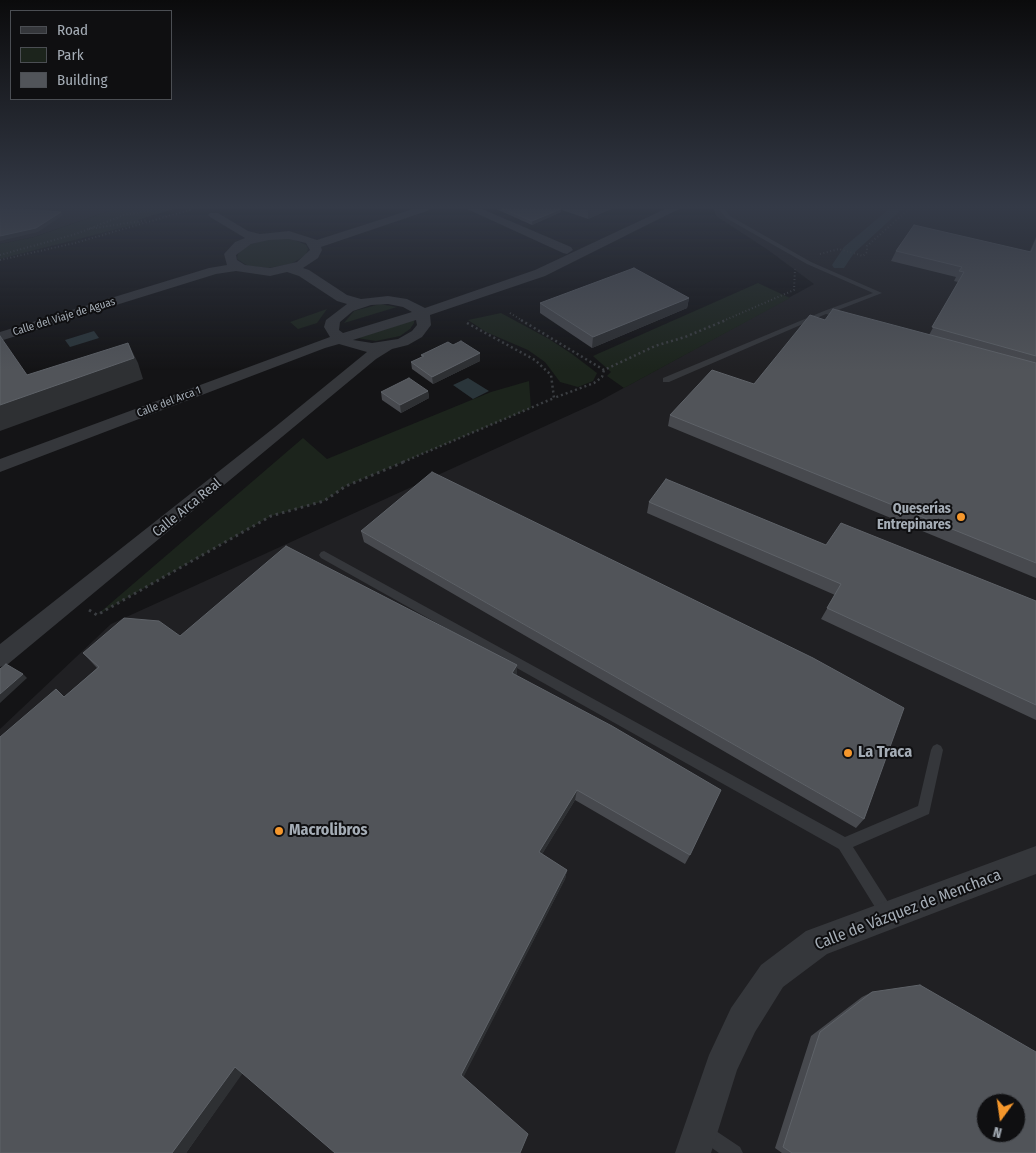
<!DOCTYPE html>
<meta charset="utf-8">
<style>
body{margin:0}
#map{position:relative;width:1036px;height:1153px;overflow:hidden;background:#141416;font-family:"Fira Sans Condensed",sans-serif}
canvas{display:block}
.legend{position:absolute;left:10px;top:10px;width:162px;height:90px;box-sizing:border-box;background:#0f0f11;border:1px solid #4b4e53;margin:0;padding:6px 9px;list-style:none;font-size:15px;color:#a5adb6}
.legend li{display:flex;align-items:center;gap:10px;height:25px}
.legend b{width:25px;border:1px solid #4b4e53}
.north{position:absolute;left:976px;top:1093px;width:50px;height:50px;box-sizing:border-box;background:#0f0f11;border:1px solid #4b4e53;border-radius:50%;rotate:194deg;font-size:14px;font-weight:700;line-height:20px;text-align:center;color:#a5adb6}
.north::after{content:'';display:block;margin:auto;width:18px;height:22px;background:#f5972c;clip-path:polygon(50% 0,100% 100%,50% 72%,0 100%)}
</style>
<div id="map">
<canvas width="1036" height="1153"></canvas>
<ul class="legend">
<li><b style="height:6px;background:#35373b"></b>Road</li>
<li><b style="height:14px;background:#1c241c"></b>Park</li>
<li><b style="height:14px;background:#515459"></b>Building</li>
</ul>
<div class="north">N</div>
</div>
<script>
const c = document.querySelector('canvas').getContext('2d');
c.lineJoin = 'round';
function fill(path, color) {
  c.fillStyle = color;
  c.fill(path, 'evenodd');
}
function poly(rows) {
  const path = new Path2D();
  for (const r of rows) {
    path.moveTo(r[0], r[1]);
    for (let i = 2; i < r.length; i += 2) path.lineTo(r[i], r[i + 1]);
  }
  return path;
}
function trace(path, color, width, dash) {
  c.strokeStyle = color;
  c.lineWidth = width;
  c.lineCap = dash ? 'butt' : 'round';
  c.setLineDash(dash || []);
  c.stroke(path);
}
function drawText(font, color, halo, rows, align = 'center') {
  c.font = font + ' "Fira Sans Condensed",sans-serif';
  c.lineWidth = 4;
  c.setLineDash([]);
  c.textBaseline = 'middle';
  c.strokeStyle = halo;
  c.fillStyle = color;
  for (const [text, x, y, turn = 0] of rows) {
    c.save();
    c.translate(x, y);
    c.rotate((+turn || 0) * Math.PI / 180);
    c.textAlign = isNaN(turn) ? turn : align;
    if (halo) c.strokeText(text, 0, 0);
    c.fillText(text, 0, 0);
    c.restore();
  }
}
fill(poly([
 [0,209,115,209,34,237,0,244],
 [714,209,1036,209,1036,1153,0,1153,0,729,111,624,598,402,814,284,768,250,716,216],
 [986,1103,1016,1103,1016,1133,986,1133]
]), '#202023');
fill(poly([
 [115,209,174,209,138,220,141,223,0,259,0,244,34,237],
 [291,238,306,245,308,249,306,255,291,264,268,268,248,266,237,259,238,254,241,249,248,245,268,239],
 [758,283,790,298,624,388,607,376,611,372,593,356],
 [380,304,397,307,344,323,354,311],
 [327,309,317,323,298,329,290,322],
 [501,313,549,339,572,354,597,373,593,381,578,387,560,382,545,362,528,350,486,332,468,320],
 [414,320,414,323,410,329,400,336,376,341,357,338],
 [529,381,531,408,346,486,324,501,271,516,97,615,303,438,327,459,491,392]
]), '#1c241c');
fill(poly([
 [94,331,99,338,70,347,65,340],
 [468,378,489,391,473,399,453,385]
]), '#2a353a');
fill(poly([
 [889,209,902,209,854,253,844,268,834,268,832,265,844,247,889,209]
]), '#2a353a');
trace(poly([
 [89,229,147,220],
 [820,254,839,249,863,256,867,252,867,246,909,209],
 [0,255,76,234,124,215,157,209],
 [0,260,75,243,193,209],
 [510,313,523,321],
 [723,321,794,290,795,269]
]), '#3b3e42', 2, [1, 2.5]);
trace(poly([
 [521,320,604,370,655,346,685,337,726,320],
 [467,323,535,360,551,375,554,398,594,383,602,377,604,370],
 [403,462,554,398]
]), '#3b3e42', 2.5, [2, 3]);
trace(poly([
 [89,610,97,615,271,516,324,501,346,486,406,461]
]), '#3b3e42', 3, [2.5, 4]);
fill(poly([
 [719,209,724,209,730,216,811,262,882,293,833,312,845,316,845,318,826,314,669,382,663,382,663,378,824,311,873,293,807,264,726,218,719,209],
 [324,551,845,837,918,806,931,750,933,746,937,744,941,746,943,750,929,814,853,847,893,910,895,915,893,920,888,922,883,920,839,849,321,558,319,555,321,552,324,551],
 [704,1123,740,1147,743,1153,719,1153,698,1138,695,1132,698,1126,704,1123]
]), '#35373b');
fill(poly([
 [413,209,429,209,427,211,321,247,322,250,318,258,303,268,309,270,347,295,361,299,388,296,407,299,425,308,535,270,665,209,679,209,545,276,430,315,431,325,422,337,408,345,392,349,376,359,8,664,0,667,0,644,275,427,367,352,339,344,325,348,0,472,0,459,330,337,324,327,326,320,347,304,337,301,299,276,287,272,270,276,236,271,216,274,0,341,0,332,209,268,227,265,224,254,235,242,245,238,210,217,208,215,210,213,218,213,248,231,260,234,289,231,317,240,413,209],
 [289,239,306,243,310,250,297,262,270,268,245,265,237,260,236,255,251,244,269,240,289,239],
 [388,304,403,307,412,312,343,333,339,330,340,322,353,311,371,305,388,304],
 [416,320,417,325,412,331,398,339,372,343,353,340,416,320],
 [467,209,482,209,571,247,573,250,567,254,563,253,467,209],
 [1036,846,1036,874,827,954,783,987,755,1032,737,1070,711,1153,675,1153,709,1055,731,1008,761,965,806,931,1036,846]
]), '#35373b');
fill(poly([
 [496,209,561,209,561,212,532,225],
 [562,209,611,209,588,219,562,210],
 [1036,237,1036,578,668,426,670,415,754,384,825,320,929,335,958,282,954,281,956,277,891,261,896,251,1030,251],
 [689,298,687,308,592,348,540,313,540,303],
 [453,345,480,353,480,361,433,384,412,369,411,362,422,357,421,355],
 [428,391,429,398,401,413,382,400,381,392],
 [649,502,826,545,1036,601,1036,720,821,619,835,595,647,513],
 [361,531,864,819,856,828,364,542],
 [180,636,517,665,517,676,690,855,685,864,575,800,542,854,567,870,565,879,463,1077,242,1073,186,1153,0,1153,64,697,97,668,83,653],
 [872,992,1036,1153,782,1153,775,1148,811,1036,862,997]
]), '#47494e');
fill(poly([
 [561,209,561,212,532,225,532,221],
 [588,209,611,209,588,219],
 [61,212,63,215,38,232,0,241,0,236],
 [689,298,687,308,592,348,593,337],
 [128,343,138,363,143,379,0,431,0,405],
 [480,353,480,361,433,384,432,377],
 [428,391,429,398,401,413,400,405],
 [517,665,517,677,512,673],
 [23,674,27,678,0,703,0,694],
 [577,790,575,800,538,861,539,852],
 [567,870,565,879,463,1078,461,1075],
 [235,1067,245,1070,186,1153,172,1153]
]), '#2e3033');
const building = poly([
 [0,209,24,209,61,212,36,228,0,236,0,209],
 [503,209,561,209,532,221,503,209],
 [914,225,1031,252,1036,240,1036,356,932,327,964,272,959,271,962,267,896,251,914,225],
 [634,268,689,298,593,337,540,303,634,268],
 [833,309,1036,363,1036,563,670,415,712,370,754,384,810,315,825,320,833,309],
 [0,336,27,375,128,343,134,358,0,405,0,336],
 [461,341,480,353,432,377,411,362,424,356,421,355,448,342,453,345,461,341],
 [409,378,428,391,400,405,381,392,409,378],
 [432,472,813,658,904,708,864,819,361,531,432,472],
 [666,479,826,545,841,523,1036,601,1036,705,827,608,841,584,649,502,666,479],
 [286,546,517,665,512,673,612,726,721,790,690,855,577,790,539,852,567,870,461,1075,528,1134,520,1153,335,1153,235,1067,172,1153,0,1153,0,737,56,689,64,697,99,667,83,653,124,618,159,621,180,636,286,546],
 [6,664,23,674,0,694,0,669,6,664],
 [920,985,1036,1052,1036,1153,792,1153,783,1147,820,1032,872,992,920,985],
 [986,1103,1016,1103,1016,1133,986,1133,986,1103]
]);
fill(building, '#515459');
trace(building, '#5e6268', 1);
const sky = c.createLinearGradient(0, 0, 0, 370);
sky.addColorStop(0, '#0b0b0c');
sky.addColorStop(0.56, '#343a47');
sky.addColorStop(1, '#343a4700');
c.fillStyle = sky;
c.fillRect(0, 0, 1036, 370);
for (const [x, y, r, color] of [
 [961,517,5,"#f5972c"],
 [848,753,5,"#f5972c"],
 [279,831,5,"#f5972c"]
]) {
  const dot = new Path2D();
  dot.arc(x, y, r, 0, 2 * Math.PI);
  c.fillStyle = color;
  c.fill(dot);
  trace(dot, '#0f0f11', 2);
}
drawText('11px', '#a5adb6', '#0f0f11', [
 ["Calle del Viaje de Aguas",64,317,-17],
 ["Calle del Arca 1",169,402,-21]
]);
drawText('14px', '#a5adb6', '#0f0f11', [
 ["Calle Arca Real",187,508,-39]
]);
drawText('bold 14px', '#a5adb6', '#0f0f11', [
 ["Queserías",951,509],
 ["Entrepinares",951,525]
], 'right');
drawText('bold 16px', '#a5adb6', '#0f0f11', [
 ["La Traca",858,753],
 ["Macrolibros",289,831]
], 'left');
drawText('16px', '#a5adb6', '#0f0f11', [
 ["Calle de Vázquez de Menchaca",908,910,-21]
]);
</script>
